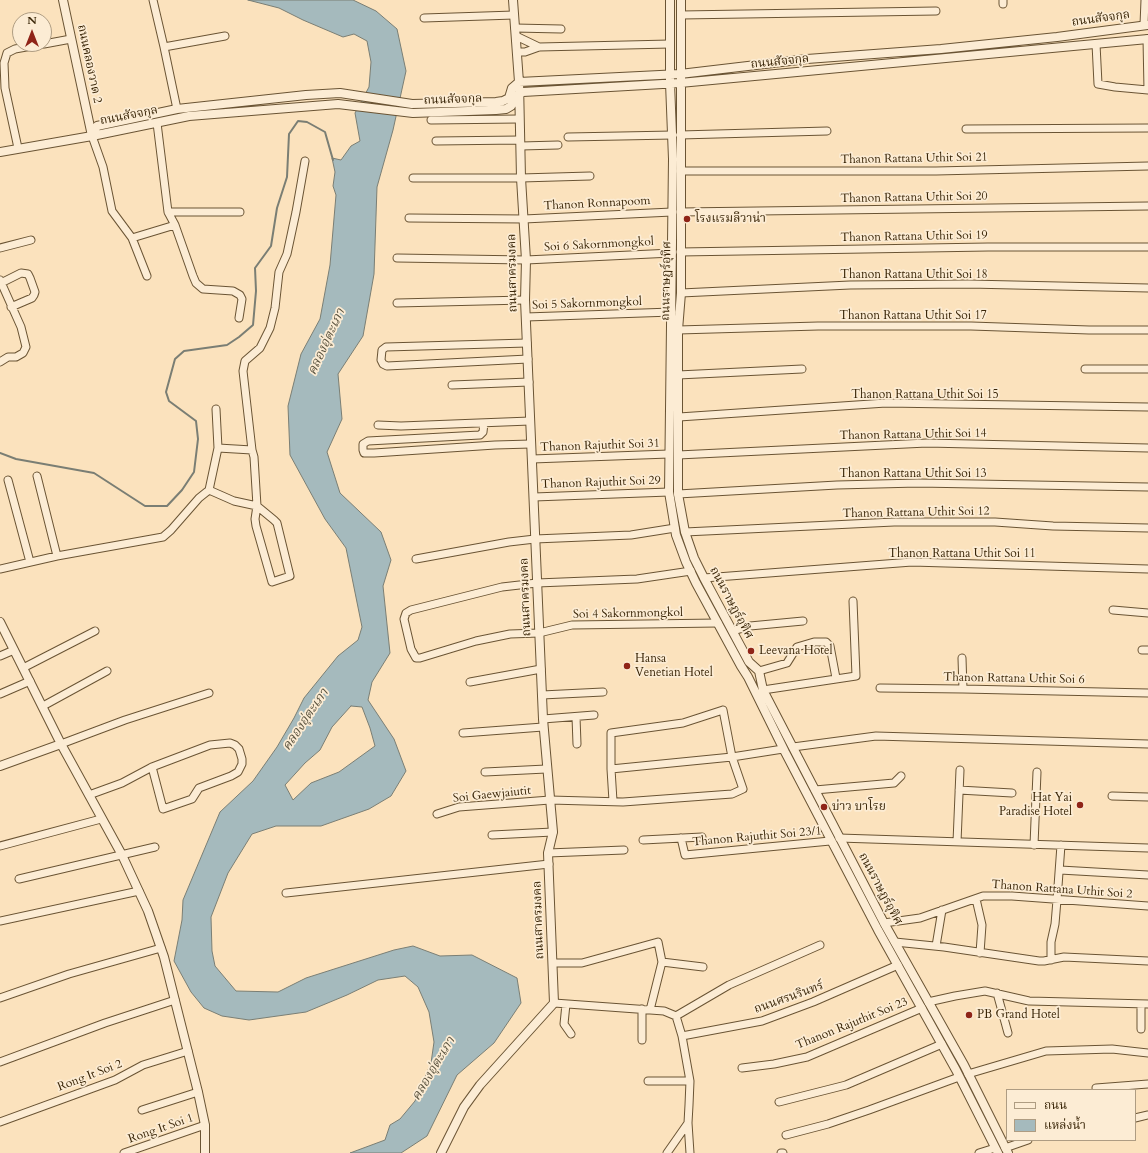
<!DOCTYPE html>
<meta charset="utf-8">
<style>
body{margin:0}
#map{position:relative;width:1148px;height:1153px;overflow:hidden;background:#fbe2bd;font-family:Cardo,"Noto Serif Thai",serif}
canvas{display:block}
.legend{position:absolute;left:1006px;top:1089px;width:130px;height:52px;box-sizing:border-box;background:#fcecd4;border:1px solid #ae9c82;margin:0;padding:5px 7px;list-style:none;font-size:12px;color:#392507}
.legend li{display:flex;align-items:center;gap:8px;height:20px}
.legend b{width:20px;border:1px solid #ae9c82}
.north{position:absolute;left:12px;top:12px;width:40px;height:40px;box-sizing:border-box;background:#fcecd4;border:1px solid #ae9c82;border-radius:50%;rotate:0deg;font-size:11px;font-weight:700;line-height:16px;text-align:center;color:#392507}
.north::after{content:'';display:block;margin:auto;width:14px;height:18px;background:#8f2418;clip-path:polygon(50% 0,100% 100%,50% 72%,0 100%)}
</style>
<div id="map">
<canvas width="1148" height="1153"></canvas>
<ul class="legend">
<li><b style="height:5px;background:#fcecd4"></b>ถนน</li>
<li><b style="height:11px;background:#a5babd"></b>แหล่งน้ำ</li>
</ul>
<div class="north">N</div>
</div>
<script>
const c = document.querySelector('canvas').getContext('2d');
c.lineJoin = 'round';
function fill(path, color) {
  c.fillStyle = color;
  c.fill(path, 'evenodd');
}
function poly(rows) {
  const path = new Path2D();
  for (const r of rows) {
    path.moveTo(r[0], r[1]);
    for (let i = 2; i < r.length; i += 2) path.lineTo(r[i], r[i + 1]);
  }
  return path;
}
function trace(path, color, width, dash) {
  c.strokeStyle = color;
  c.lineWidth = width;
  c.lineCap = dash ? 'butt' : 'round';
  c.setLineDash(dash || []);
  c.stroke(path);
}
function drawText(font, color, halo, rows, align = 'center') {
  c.font = font + ' Cardo,"Noto Serif Thai",serif';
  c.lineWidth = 3.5;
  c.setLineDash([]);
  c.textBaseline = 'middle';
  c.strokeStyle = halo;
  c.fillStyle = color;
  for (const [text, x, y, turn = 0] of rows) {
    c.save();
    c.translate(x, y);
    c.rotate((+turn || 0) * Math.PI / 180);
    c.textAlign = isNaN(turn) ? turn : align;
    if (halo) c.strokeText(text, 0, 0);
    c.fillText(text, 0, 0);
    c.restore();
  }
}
const water = poly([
 [248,0,353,0,376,11,397,29,406,71,393,130,377,187,374,274,363,336,338,374,342,419,327,452,340,493,381,532,391,560,383,586,390,653,372,682,368,700,394,739,406,771,391,796,369,809,321,826,276,826,252,834,228,873,211,917,212,951,215,966,236,991,278,992,306,978,394,950,413,946,440,956,472,955,517,978,521,1003,494,1043,457,1075,427,1136,401,1153,350,1153,385,1140,390,1125,400,1119,415,1101,431,1063,434,1042,429,1012,418,987,405,976,378,980,347,995,306,1012,249,1020,222,1016,204,1008,191,992,174,961,182,920,183,900,220,812,253,781,277,747,294,718,304,698,338,656,358,640,362,627,346,548,325,519,290,455,288,406,301,354,320,319,330,265,336,195,333,186,335,172,332,158,341,160,351,146,360,141,355,113,369,87,371,62,367,41,354,34,343,37,303,20,279,8,248,0],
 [351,706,362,707,370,728,375,746,339,772,311,783,293,800,285,785,305,763,320,750,332,727,351,706]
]);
fill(water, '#a5babd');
trace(water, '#7a7e74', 1);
trace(poly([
 [0,453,16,459,94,473,145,506,167,506,182,490,194,472,198,439,196,421,169,401,166,392,175,359,184,351,227,345,239,337,253,325,256,291,255,268,271,246,277,208,287,177,289,134,298,121,307,122,325,132,333,160]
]), '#7a7e74', 2);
const minor = poly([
 [153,0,164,47,177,109],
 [1003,4,1003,0],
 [681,15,936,11],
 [424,18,514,15],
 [1144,25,1145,0],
 [515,28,561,29],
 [516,36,539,47],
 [1147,39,1148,90],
 [44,44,71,39],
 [1096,44,1098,84,1115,87,1148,90],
 [164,47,225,36],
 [517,52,525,52,539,47,670,44],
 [431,120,519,119],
 [157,123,168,212,175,225,193,276,196,283,203,289,233,291,240,295,242,299,239,318],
 [966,129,1148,128],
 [680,135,827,131],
 [92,136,103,167,112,211,132,238,147,276],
 [568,137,673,135],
 [436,141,520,140],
 [521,146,558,145],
 [18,148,5,88,4,63,7,53,15,49,43,44],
 [680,171,936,171,1148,166],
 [413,178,521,178,590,176],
 [168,212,240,212],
 [680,212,1148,206],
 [409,218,524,219,672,212],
 [132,238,175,225],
 [0,248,31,240],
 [680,252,988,247,1148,247],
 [397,258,526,260,672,253],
 [0,280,21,327,26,347,23,353,16,357,8,357,0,362],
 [1,283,21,273,28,274,30,278,35,292,34,295,32,298,11,307],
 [681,293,850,285,969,284,1148,288],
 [397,303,525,300],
 [526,317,672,312],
 [678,330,818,326,971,326,1089,330,1148,330],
 [527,343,386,347,382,350,381,360,383,364,387,366,528,359],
 [1085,369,1148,369],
 [678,375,802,369],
 [452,385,529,382],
 [679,417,886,403,1148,407],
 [484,423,483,432,480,435,368,441,363,444,363,450,364,453,374,453,495,445,531,444],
 [378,425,401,426,530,421],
 [218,448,252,450],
 [678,455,927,443,1148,448],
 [532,459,669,454],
 [37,476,57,556],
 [8,480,30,562],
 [209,490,218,448,216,409],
 [678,494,837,485,918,483,1148,487],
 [534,497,669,492],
 [685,532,894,522,995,522,1053,526,1148,528],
 [416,559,509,542,535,539,631,535,675,528],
 [0,569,57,556,163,537,171,530,199,498,209,490,234,501,257,506,274,520,277,523,290,576,272,582,256,526,255,519,257,506,254,457,252,450,243,371,245,361,260,348,270,328,275,308,279,272,287,254,296,212,305,161],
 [691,571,637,579,537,583,502,587,411,610,406,613,404,619,411,649,416,658,420,658,476,641,510,634,539,633,572,625,718,623],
 [704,578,912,562,1148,569],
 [1113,610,1148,613],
 [733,631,750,626,803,621],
 [1142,650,1148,650],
 [0,656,14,650],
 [962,658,963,689],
 [23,668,95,631],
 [759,671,787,663,797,647,814,642,826,642,830,646,836,678],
 [470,682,541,669],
 [880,688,963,689,1148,693],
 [763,690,856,676,853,601],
 [0,694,30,681],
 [542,695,603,692],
 [43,706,107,671],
 [576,717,577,744],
 [543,719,594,715],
 [463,733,543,727],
 [61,744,125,720,209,693],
 [793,747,876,736,1148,744],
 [611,769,732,757,783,749],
 [485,772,546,769],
 [815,790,894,783,901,776],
 [959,790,1012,793],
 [89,795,122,783,152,767,210,745,230,743,235,745,239,749,242,759,242,764,238,772,231,776,199,788,192,799,163,809,152,767],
 [1112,796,1148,797],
 [437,814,459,807,550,800,623,802,732,794,743,789,732,757,723,710,683,723,611,733,611,769,613,801],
 [492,835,553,832],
 [681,838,685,855,830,841],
 [839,838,1148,848],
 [643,840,702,837],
 [957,842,960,770],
 [1034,845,1037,772],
 [0,846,101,819],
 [548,853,624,850],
 [1060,870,1148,875],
 [19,879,155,847],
 [286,893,549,864],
 [976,899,982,925,980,953],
 [0,921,139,891],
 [884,923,920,918,983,896,1012,896,1148,906],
 [895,942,944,947,1039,961,1044,961,1064,957,1148,961],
 [936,946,942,910],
 [1051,960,1051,942,1055,924,1057,900,1061,845],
 [662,962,703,967],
 [553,963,582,963,658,942,662,962,650,1010],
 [997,993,1008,1033],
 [0,998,69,974,161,948],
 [928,1002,955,996,985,991,1029,1001,1148,1004],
 [554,1003,664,1011,676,1016,682,1036,690,1081,689,1105,688,1123,667,1153],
 [566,1004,564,1024,571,1034],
 [642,1009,642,1040],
 [676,1016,729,985,820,945],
 [1141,1029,1141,1004],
 [682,1036,762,1021,813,1002,898,965],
 [0,1062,105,1023,175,1000],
 [742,1068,774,1064,807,1057,922,1008],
 [968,1074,1046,1051,1112,1049,1148,1053],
 [648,1081,690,1081],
 [1096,1088,1148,1084],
 [779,1102,846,1085,942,1044],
 [142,1110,198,1092],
 [1135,1118,1148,1115],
 [0,1122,115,1080,143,1065,188,1051],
 [688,1123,690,1153],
 [786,1135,828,1124,869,1110,959,1077],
 [1005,1148,1028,1140],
 [124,1153,205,1125],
 [781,1153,783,1153],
 [979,1153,995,1148]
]);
const tertiary = poly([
 [63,0,92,136],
 [670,0,670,83,673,159,669,492,676,535,686,562,696,583,741,666,748,677,785,752,878,930,956,1070,998,1153],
 [681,0,681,293,678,330,678,494,685,532,694,558,704,578,749,662,759,671,763,690,815,790,884,923,964,1065,1008,1153],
 [92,136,97,126,177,109,306,95,340,93,412,104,496,102,503,101,509,98,512,88,519,82,680,74,807,59,941,49,1057,37,1148,25],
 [0,152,92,136,189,116,338,104,413,113,496,110,506,109,511,106,518,95,523,92,680,83,1148,39],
 [0,622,61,744,122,855,148,911,164,957,198,1092,205,1125,205,1153],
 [0,766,61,744],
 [441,1153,464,1107,480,1085,554,1003,548,853,553,832,543,719,525,300,526,260,521,178,519,82,513,0]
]);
trace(minor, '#6a5434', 9);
trace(tertiary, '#6a5434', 10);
trace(minor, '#fcecd4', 7);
trace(tertiary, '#fcecd4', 8);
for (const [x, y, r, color] of [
 [687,219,4,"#8f2418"],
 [751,651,4,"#8f2418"],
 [627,666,4,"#8f2418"],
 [1080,805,4,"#8f2418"],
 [824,807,4,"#8f2418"],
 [969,1015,4,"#8f2418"]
]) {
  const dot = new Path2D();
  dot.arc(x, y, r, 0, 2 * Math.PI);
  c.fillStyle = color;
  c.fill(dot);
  trace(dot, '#fcecd4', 1.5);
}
drawText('12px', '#392507', '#fcecd4', [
 ["ถนนสัจจกุล",1101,19,-8],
 ["ถนนสัจจกุล",780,62,-6],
 ["ถนนคลองวาด 2",89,64,78],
 ["ถนนสัจจกุล",453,100,-2],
 ["ถนนสัจจกุล",129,116,-11],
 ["Thanon Rattana Uthit Soi 21",914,159,-1],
 ["Thanon Rattana Uthit Soi 20",914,198,-1],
 ["Thanon Ronnapoom",597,204,-3],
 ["Thanon Rattana Uthit Soi 19",914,237,-1],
 ["Soi 6 Sakornmongkol",599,245,-3],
 ["ถนนสาครมงคล",513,273,-91],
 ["Thanon Rattana Uthit Soi 18",914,275],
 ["ถนนราษฏร์อุทิศ",667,281,-89],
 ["Soi 5 Sakornmongkol",587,304,-2],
 ["Thanon Rattana Uthit Soi 17",913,316],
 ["Thanon Rattana Uthit Soi 15",925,395],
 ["Thanon Rattana Uthit Soi 14",913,435,-1],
 ["Thanon Rajuthit Soi 31",600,446,-2],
 ["Thanon Rattana Uthit Soi 13",913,474],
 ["Thanon Rajuthit Soi 29",601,483,-2],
 ["Thanon Rattana Uthit Soi 12",916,513,-1],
 ["Thanon Rattana Uthit Soi 11",962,554],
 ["ถนนสาครมงคล",526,597,-92],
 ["ถนนราษฏร์อุทิศ",731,603,62],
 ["Soi 4 Sakornmongkol",628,614,-1],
 ["Thanon Rattana Uthit Soi 6",1014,679,1],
 ["Soi Gaewjaiutit",492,795,-6],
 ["Thanon Rajuthit Soi 23/1",757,837,-5],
 ["ถนนราษฏร์อุทิศ",880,889,62],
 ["Thanon Rattana Uthit Soi 2",1062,890,4],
 ["ถนนสาครมงคล",539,920,-92],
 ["ถนนศรนรินทร์",789,998,-20],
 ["Thanon Rajuthit Soi 23",852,1024,-22],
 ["Rong It Soi 2",90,1076,-21],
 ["Rong It Soi 1",161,1129,-19]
]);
drawText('12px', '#392507', '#fcecd4', [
 ["โรงแรมลีวาน่า",695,219],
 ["Leevana Hotel",759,651],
 ["Hansa",635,659],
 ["Venetian Hotel",635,673],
 ["Hat Yai",1072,798,"right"],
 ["Paradise Hotel",1072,812,"right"],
 ["บ่าว บาโรย",832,807],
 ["PB Grand Hotel",977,1015]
], 'left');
drawText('italic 13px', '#59523e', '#fcecd4', [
 ["คลองอุ่ตะเภา",327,342,-65],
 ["คลองอุ่ตะเภา",306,720,-56],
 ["คลองอุ่ตะเภา",434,1069,-59]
]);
</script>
